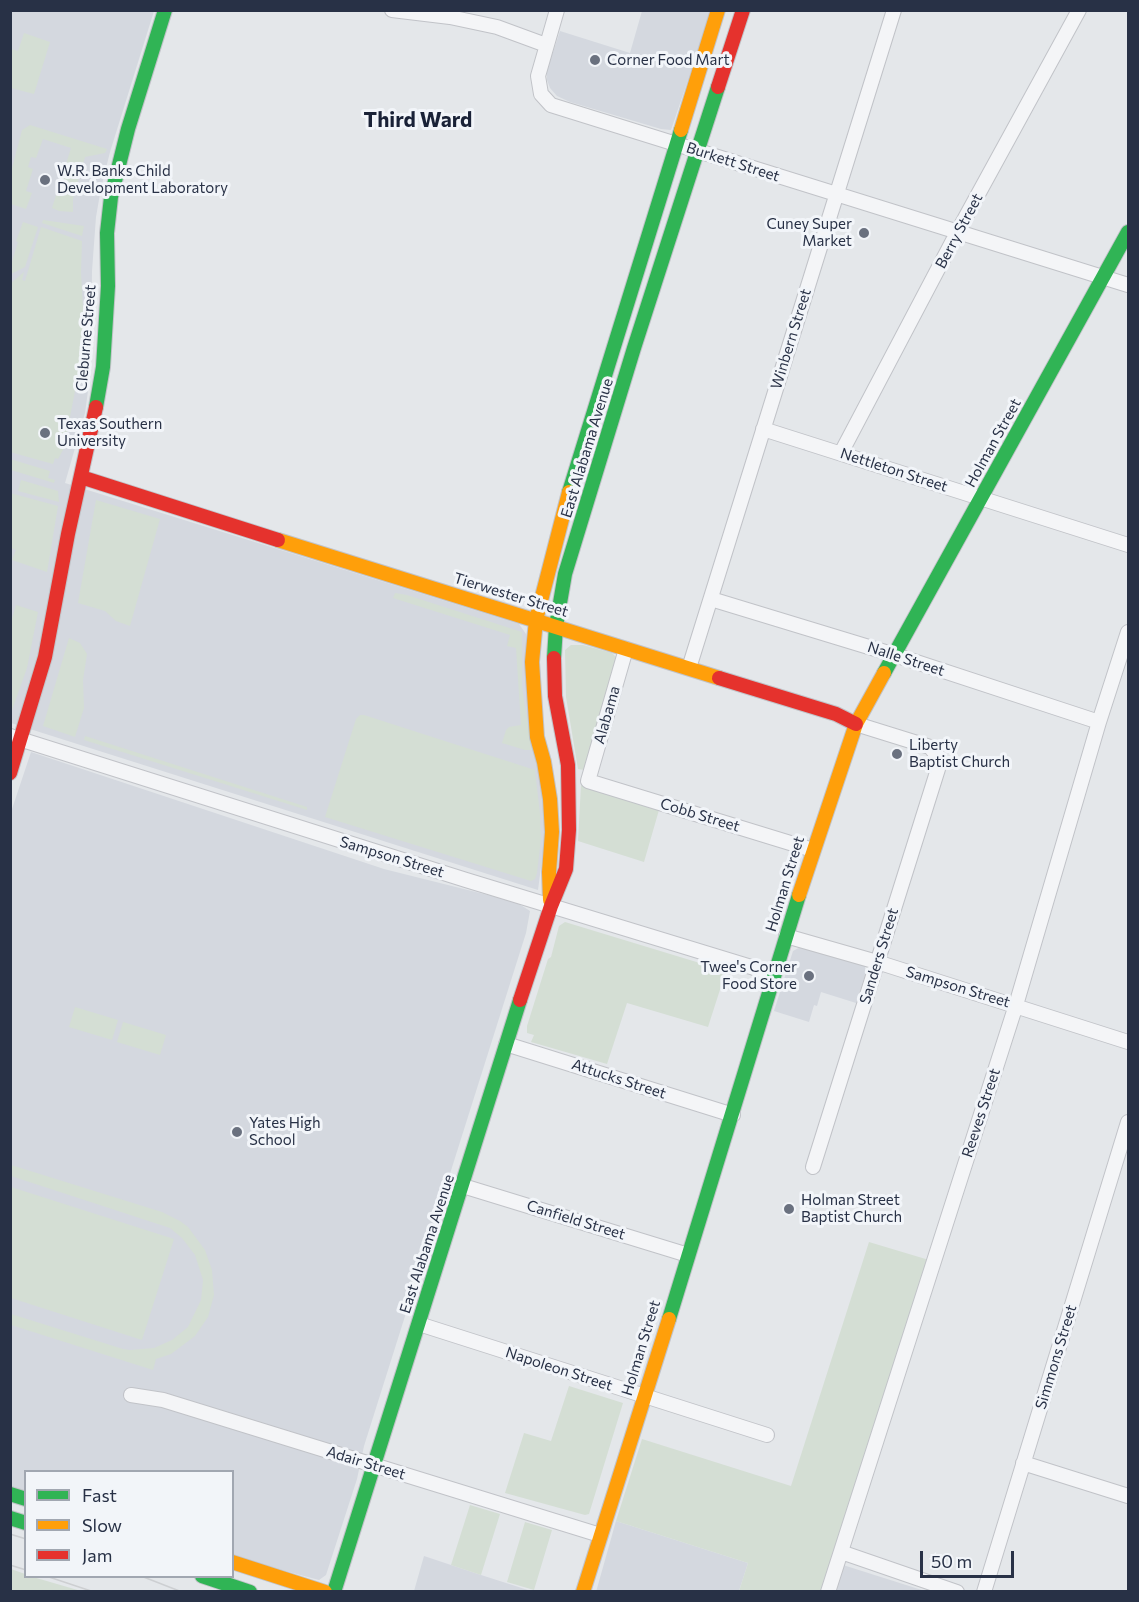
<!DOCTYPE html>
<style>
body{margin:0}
#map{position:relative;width:1139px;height:1602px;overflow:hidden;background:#e4e7ea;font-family:Commissioner,sans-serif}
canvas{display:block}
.frame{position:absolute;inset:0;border:12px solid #283146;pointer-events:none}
.legend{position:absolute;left:24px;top:1470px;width:210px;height:108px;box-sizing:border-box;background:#f2f5f9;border:2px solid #a1a7b1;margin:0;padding:8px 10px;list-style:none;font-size:18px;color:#283146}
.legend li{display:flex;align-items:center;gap:12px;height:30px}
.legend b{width:30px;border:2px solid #a1a7b1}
.scale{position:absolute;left:920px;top:1551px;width:94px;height:27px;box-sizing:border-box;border:3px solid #283146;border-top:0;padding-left:8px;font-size:18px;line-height:21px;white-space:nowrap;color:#283146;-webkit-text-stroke:4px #f2f5f9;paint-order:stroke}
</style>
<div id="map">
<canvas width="1139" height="1602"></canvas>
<div class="frame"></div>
<ul class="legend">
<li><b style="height:8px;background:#30b455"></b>Fast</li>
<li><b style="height:8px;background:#ff9f0a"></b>Slow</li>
<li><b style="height:8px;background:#e5322d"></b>Jam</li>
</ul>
<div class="scale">50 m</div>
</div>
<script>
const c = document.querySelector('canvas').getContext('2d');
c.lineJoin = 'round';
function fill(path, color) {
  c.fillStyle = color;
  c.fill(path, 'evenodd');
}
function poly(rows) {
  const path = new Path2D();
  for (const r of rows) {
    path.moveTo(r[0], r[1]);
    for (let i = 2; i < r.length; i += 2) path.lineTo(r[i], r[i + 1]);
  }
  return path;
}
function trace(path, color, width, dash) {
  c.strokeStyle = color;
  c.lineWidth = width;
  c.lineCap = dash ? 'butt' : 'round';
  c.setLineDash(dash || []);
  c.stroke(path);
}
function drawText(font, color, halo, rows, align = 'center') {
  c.font = font + ' Commissioner,sans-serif';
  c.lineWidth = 6;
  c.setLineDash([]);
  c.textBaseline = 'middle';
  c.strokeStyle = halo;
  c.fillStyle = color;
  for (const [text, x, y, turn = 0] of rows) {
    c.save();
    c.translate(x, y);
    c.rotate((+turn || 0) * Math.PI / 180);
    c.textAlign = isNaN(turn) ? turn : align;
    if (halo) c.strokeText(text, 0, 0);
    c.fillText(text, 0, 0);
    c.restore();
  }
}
fill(poly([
 [706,10,711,12,671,130,661,129,570,102,557,96,550,88,547,80,547,70,560,31,630,53,642,11],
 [11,11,154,11,110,152,101,188,96,217,92,271,91,368,85,413,65,483,519,624,526,634,541,782,545,836,538,890,11,723],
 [31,752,384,869,516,902,530,911,526,933,364,1446,357,1479,326,1575,319,1580,233,1557,232,1472,26,1472,25,1492,11,1487,10,815],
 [804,945,864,963,866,972,856,1003,821,992,817,1006,814,1005,809,1022,774,1011,793,951],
 [616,1521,748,1563,739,1591,596,1592],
 [424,1556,481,1575,531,1591,414,1591],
 [843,1565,925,1591,835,1592]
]), '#d4d8df');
fill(poly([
 [24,33,50,42,34,94,11,88,11,49,18,51],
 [30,125,107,149,105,153,85,157,73,199,73,212,59,211,52,208,71,148,43,139,36,158,31,157,28,167,33,169,26,191,32,193,26,209,11,204,11,172,22,130],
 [43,220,84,226,82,236,42,223],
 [23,222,38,227,25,267,11,274,11,265,18,242,16,241],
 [41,227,82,241,81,272,84,326,80,365,64,448,58,459,55,458,53,464,10,452,11,283,24,272,22,280,25,281],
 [10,459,50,471,48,478,55,480,54,483,11,470],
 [21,480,58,491,59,502,18,491],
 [10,493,58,506,47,572,12,560,16,550,11,548],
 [96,500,160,519,130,626,116,621,105,611,78,603],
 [395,593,407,595,522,632,522,687,532,750,525,750,502,743,506,730,509,727,521,725,516,648,507,646,510,635,393,598],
 [16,605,38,612,27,668,11,713,11,622],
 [69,638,80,643,87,654,83,680,84,708,75,737,43,726],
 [571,645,583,645,612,653,616,657,584,770,578,769,566,697,565,650],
 [360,715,364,715,535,770,540,814,541,839,537,873,535,879,531,881,325,817,356,719],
 [85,736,307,807,307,810,84,740],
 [581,785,659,810,644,862,578,841],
 [565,922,726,971,708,1027,627,1003,607,1064,531,1042,534,1035,527,1033,527,1026,548,959,551,957,559,926],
 [75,1007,118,1020,112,1040,69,1027],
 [123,1022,166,1035,160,1055,117,1042],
 [11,1165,162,1212,180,1221,188,1227,205,1250,212,1270,213,1283,214,1295,208,1317,195,1336,171,1354,156,1359,153,1370,11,1325,11,1314,123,1349,130,1350,154,1348,172,1340,188,1327,201,1300,203,1280,195,1255,182,1238,170,1228,11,1176],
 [11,1187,174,1239,142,1340,11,1298],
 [869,1242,929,1260,821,1591,739,1591,748,1563,616,1521,642,1439,791,1486],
 [569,1386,623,1403,589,1514,585,1515,505,1493,524,1433,551,1441],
 [470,1505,500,1514,481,1575,451,1565],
 [525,1522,552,1530,534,1590,507,1582],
 [11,1569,25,1574,26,1576,33,1577,81,1591,11,1591]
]), '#d4ded4');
const street = poly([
 [392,10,450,17,497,27,546,45],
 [557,10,538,76,541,94,551,105,1128,285],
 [763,429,1128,545],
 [841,453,958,231,1079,10],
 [711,599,895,655,1099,722],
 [626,649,588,781,813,850],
 [689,668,894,10],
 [10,736,466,880,774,974],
 [786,936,877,962,1128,1042],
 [506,1044,733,1115],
 [813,1167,938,769,939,758,930,747,856,724],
 [463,1186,688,1255],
 [419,1324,767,1435],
 [131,1395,163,1400,600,1535],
 [1023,1463,1128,1496],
 [841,1552,957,1592],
 [828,1592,1016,1005,1099,722,1128,632],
 [984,1592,1128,1122]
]);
const fast = poly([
 [96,407,103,367,108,286,107,233,111,197,128,129,165,10],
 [569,492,681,130],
 [554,658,556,626,565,574,634,348,718,87],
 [884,673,1128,232],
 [669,1319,799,895],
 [10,1494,26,1499],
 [10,1518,26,1523],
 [202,1576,250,1592],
 [334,1592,520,1000]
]);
const slow = poly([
 [681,130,718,10],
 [278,540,719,678],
 [799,895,856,724,884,673],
 [550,900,549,872,552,832,550,799,544,762,537,737,532,662,536,620,569,492],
 [232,1562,325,1592],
 [583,1592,669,1319]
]);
const jam = poly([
 [718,87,743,10],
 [81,477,278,540],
 [719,678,836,714,856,724],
 [10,773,45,657,68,534,96,407],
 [520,1000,551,906,566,869,569,830,568,765,555,696,554,658]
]);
trace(street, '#c1c3c8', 16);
trace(fast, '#c1c3c8', 16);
trace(slow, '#c1c3c8', 16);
trace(jam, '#c1c3c8', 16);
trace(street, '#f4f5f7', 14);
trace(fast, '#30b455', 14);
trace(slow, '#ff9f0a', 14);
trace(jam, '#e5322d', 14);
trace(poly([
 [10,1534,26,1539],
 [10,1565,26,1570],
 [46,1576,94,1592],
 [141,1576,182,1592]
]), '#cdcfd2', 1.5);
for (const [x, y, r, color] of [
 [595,60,6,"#6a717f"],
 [45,180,6,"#6a717f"],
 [864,233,6,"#6a717f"],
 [45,433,6,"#6a717f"],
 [897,754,6,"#6a717f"],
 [809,976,6,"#6a717f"],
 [237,1132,6,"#6a717f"],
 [789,1209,6,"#6a717f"]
]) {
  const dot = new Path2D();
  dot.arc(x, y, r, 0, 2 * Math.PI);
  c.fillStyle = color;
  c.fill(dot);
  trace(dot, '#f2f5f9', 2);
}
drawText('15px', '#283146', '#f2f5f9', [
 ["Corner Food Mart",607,60],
 ["W.R. Banks Child",57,171],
 ["Development Laboratory",57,188],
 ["Cuney Super",852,224,"right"],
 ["Market",852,241,"right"],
 ["Texas Southern",57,424],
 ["University",57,441],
 ["Liberty",909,745],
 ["Baptist Church",909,762],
 ["Twee's Corner",797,967,"right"],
 ["Food Store",797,984,"right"],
 ["Yates High",249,1123],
 ["School",249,1140],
 ["Holman Street",801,1200],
 ["Baptist Church",801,1217]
], 'left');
drawText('15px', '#283146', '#f2f5f9', [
 ["Burkett Street",733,162,18],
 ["Berry Street",959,231,-62],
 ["Cleburne Street",86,338,-85],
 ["Winbern Street",791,339,-73],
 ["Holman Street",993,443,-61],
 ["East Alabama Avenue",587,448,-73],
 ["Nettleton Street",894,470,18],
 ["Tierwester Street",511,595,17],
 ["Nalle Street",906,659,18],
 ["Alabama",607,715,-74],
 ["Cobb Street",700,815,17],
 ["Sampson Street",392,857,17],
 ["Holman Street",785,884,-73],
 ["Sanders Street",879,956,-73],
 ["Sampson Street",958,987,17],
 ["Attucks Street",619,1079,18],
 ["Reeves Street",981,1113,-72],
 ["Canfield Street",576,1220,17],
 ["East Alabama Avenue",427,1244,-72],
 ["Holman Street",641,1348,-73],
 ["Simmons Street",1056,1357,-73],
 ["Napoleon Street",559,1369,18],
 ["Adair Street",366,1463,17]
]);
drawText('bold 21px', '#1a2237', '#f2f5f9', [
 ["Third Ward",418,120]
]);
</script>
